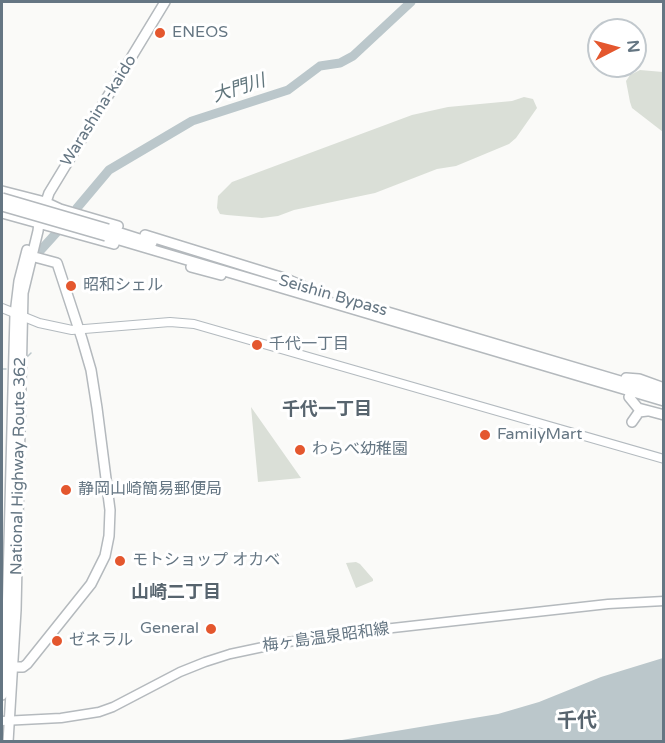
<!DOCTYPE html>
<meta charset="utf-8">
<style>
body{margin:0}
#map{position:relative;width:665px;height:743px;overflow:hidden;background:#fafaf8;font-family:"Varela Round",sans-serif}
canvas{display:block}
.frame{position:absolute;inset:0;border:3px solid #657683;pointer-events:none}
.north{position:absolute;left:587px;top:18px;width:60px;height:60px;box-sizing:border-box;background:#fff;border:2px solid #c1c8cd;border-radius:50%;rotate:84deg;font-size:16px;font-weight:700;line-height:24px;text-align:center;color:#657683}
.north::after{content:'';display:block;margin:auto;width:21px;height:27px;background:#e4572e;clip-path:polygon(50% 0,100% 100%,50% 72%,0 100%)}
</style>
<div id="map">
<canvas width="665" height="743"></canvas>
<div class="frame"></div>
<div class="north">N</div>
</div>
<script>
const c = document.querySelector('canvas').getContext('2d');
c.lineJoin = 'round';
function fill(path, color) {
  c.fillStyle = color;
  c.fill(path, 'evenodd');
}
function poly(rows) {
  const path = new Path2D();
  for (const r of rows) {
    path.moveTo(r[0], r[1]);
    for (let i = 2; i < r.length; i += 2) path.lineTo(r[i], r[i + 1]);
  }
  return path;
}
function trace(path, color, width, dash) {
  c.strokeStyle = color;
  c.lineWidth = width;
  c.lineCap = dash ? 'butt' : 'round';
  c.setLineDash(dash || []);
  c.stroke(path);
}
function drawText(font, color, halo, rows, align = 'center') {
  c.font = font + ' "Varela Round","Noto Sans JP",sans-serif';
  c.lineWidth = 6;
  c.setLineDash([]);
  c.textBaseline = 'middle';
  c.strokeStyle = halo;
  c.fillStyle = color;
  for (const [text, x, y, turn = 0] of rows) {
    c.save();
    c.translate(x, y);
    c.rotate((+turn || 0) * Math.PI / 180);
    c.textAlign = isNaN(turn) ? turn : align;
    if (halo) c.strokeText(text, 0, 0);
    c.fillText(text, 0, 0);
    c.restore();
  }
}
fill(poly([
 [640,70,663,72,663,132,632,108,630,102,626,81,630,75],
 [524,97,533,99,537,108,516,138,509,144,456,166,437,169,375,193,294,210,278,216,262,218,227,215,220,214,217,208,218,196,232,182,412,115,448,107,512,101],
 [251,407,301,478,258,482],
 [356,562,360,564,373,579,373,581,356,588,346,563]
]), '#dadfd7');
fill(poly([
 [663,658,663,741,336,741,498,714,539,702,601,677]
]), '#bbc7cb');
trace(poly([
 [27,357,31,353],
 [2,369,6,369]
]), '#bbc7cb', 1.5);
trace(poly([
 [77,208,109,170,192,121,288,90,320,66,340,63,353,56,411,2],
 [39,252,58,231]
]), '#bbc7cb', 9);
const secondary = poly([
 [2,308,39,323,72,330,170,322,194,324,664,459]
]);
const primary = poly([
 [2,721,61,718,99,712,113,707,180,672,205,662,230,654,282,643,339,634,491,617,608,604,664,601]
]);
const highway = poly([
 [2,191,45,202,60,209,118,226],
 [2,213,114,244],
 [108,229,152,243],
 [145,235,284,278,314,291],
 [106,236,664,401],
 [191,267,221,275],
 [364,305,664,394],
 [626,378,639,379,664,388],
 [629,397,638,408,664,415],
 [632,422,639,412,647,411],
 [12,667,23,667,27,664,91,584,105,556,109,536,110,510,97,408,91,370,82,339,57,263,31,256],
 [2,695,7,620,15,314,19,281,27,250],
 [8,742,16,610,23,293,38,231,39,223,49,193,165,2]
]);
trace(secondary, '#b3babf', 10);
trace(primary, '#b5babe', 11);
trace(highway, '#b4b9bd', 12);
trace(secondary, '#fff', 8);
trace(primary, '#fff', 8);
trace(highway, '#fff', 9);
const highwayBridge = poly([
 [2,198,108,229],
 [2,206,106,236]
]);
trace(highwayBridge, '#b4b9bd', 12, []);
trace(highwayBridge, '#fff', 9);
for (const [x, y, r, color] of [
 [160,33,6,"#e4572e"],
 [71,286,6,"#e4572e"],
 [257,345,6,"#e4572e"],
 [485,435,6,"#e4572e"],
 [300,450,6,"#e4572e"],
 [66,490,6,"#e4572e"],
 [120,561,6,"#e4572e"],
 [211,629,6,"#e4572e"],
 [57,641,6,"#e4572e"]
]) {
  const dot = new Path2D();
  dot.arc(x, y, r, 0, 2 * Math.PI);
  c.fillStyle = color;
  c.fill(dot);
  trace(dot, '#fff', 2);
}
drawText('16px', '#657683', '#fff', [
 ["ENEOS",172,33],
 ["昭和シェル",83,286],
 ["千代一丁目",269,345],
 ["FamilyMart",497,435],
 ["わらべ幼稚園",312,450],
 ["静岡山崎簡易郵便局",78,490],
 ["モトショップ オカベ",132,561],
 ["General",199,629,"right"],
 ["ゼネラル",69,641]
], 'left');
drawText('16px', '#657683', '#fff', [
 ["Warashina-kaido",99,111,-58],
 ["Seishin Bypass",333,296,16],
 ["National Highway Route 362",19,466,-89],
 ["梅ヶ島温泉昭和線",326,638,-8]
]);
drawText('italic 18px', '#60757c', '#fff', [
 ["大門川",239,89,-18]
]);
drawText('bold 18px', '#57646e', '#fff', [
 ["千代一丁目",327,410],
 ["山崎二丁目",176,593]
]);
drawText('bold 20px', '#57646e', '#fff', [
 ["千代",577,722]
]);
</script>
